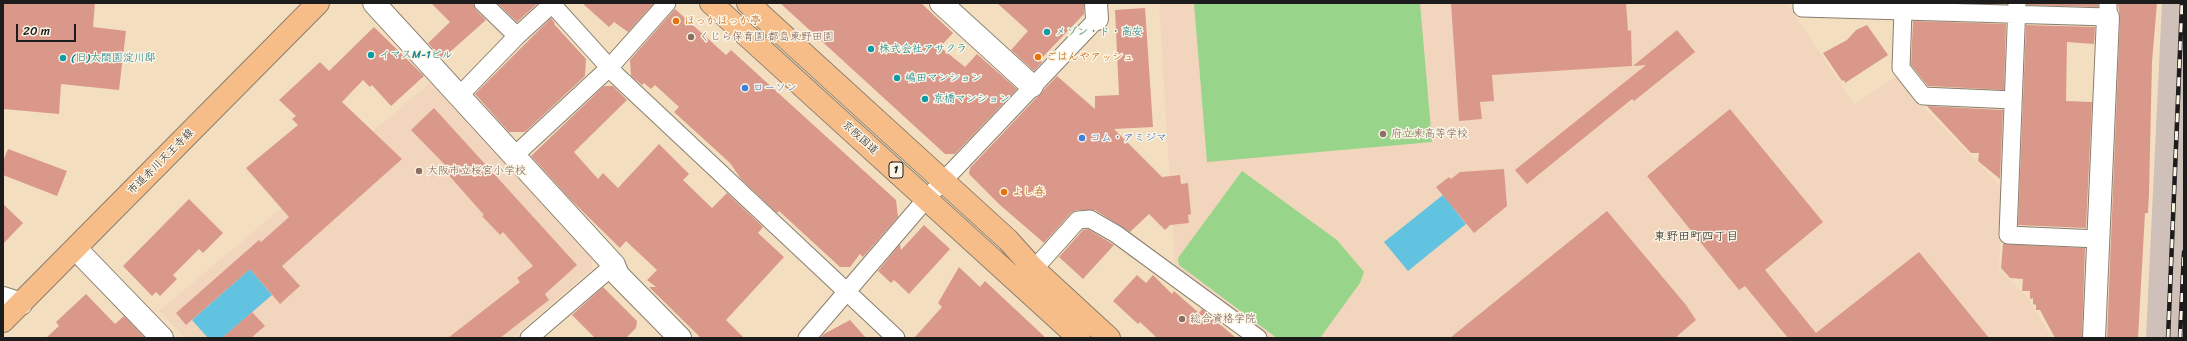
<!DOCTYPE html>
<meta charset="utf-8">
<style>
body{margin:0}
#map{position:relative;width:2187px;height:341px;overflow:hidden;background:#f3dfc0;font-family:Sriracha,sans-serif}
canvas{display:block}
.frame{position:absolute;inset:0;border:4px solid #1c1c1c;pointer-events:none}
.scale{position:absolute;left:16px;top:24px;width:60px;height:18px;box-sizing:border-box;border:2px solid #1c1c1c;border-top:0;padding-left:5px;font-size:12px;line-height:14px;white-space:nowrap;color:#1c1c1c;-webkit-text-stroke:3px #fcf5e5;paint-order:stroke}
</style>
<div id="map">
<canvas width="2187" height="341"></canvas>
<div class="frame"></div>
<div class="scale">20 m</div>
</div>
<script>
const c = document.querySelector('canvas').getContext('2d');
c.lineJoin = 'round';
function fill(path, color) {
  c.fillStyle = color;
  c.fill(path, 'evenodd');
}
function poly(rows) {
  const path = new Path2D();
  for (const r of rows) {
    path.moveTo(r[0], r[1]);
    for (let i = 2; i < r.length; i += 2) path.lineTo(r[i], r[i + 1]);
  }
  return path;
}
function trace(path, color, width, dash) {
  c.strokeStyle = color;
  c.lineWidth = width;
  c.lineCap = dash ? 'butt' : 'round';
  c.setLineDash(dash || []);
  c.stroke(path);
}
function drawText(font, color, halo, rows, align = 'center') {
  c.font = font + ' Sriracha,"Klee One",sans-serif';
  c.lineWidth = 3;
  c.setLineDash([]);
  c.textBaseline = 'middle';
  c.strokeStyle = halo;
  c.fillStyle = color;
  for (const [text, x, y, turn = 0] of rows) {
    c.save();
    c.translate(x, y);
    c.rotate((+turn || 0) * Math.PI / 180);
    c.textAlign = isNaN(turn) ? turn : align;
    if (halo) c.strokeText(text, 0, 0);
    c.fillText(text, 0, 0);
    c.restore();
  }
}
fill(poly([
 [1159,3,1787,3,1854,104,1897,76,1915,99,2002,187,1999,269,2027,297,2052,338,1273,338,1175,265],
 [430,83,592,258,592,269,512,338,185,338,159,311]
]), '#f2d5bd');
fill(poly([
 [2162,3,2184,3,2184,338,2146,338]
]), '#cfc1ba');
fill(poly([
 [1194,3,1420,3,1432,142,1207,162],
 [1242,171,1337,240,1364,272,1360,283,1320,338,1277,338,1179,265,1178,258]
]), '#98d58a');
fill(poly([
 [1443,195,1466,224,1408,271,1384,242],
 [250,269,272,295,222,338,208,338,192,320]
]), '#61c3df');
fill(poly([
 [3,3,95,3,93,27,126,31,119,90,61,84,59,114,3,109],
 [431,3,473,3,476,10,486,20,442,59,428,43,450,22],
 [497,3,538,3,517,22],
 [582,3,654,3,628,32,614,22,609,27],
 [780,3,921,3,953,33,940,47,965,67,977,54,1017,89,955,154,945,154],
 [997,3,1084,3,1084,14,1040,60,1042,62,1034,71,1011,50,1028,31],
 [1451,3,1626,3,1628,31,1631,30,1632,66,1492,75,1494,101,1480,102,1482,119,1459,121],
 [2027,3,2098,3,2098,7,2027,5],
 [2118,3,2157,3,2152,62,2149,193,2148,213,2145,213,2138,338,2107,338,2120,18],
 [1145,8,1153,127,1114,129,1162,177,1180,175,1181,184,1188,183,1191,214,1188,215,1189,223,1170,225,1165,230,1149,214,1130,232,1095,210,1077,210,1071,213,1044,243,1000,205,969,174,970,168,1057,76,1095,109,1095,96,1119,95,1115,10],
 [675,9,726,55,731,50,896,200,898,217,863,257,860,254,850,267,840,267,779,211,777,213,741,179,730,163,674,112,679,107,655,85,651,89,644,83,642,85,631,76,630,60],
 [551,18,555,23,554,24,586,59,585,76,525,132,509,132,475,94],
 [1913,21,2006,24,2004,90,1928,86,1911,65],
 [1867,25,1888,55,1845,83,1844,80,1842,81,1823,53,1847,40,1856,30],
 [2026,25,2095,27,2094,44,2067,42,2066,101,2092,102,2086,228,2018,225],
 [374,27,424,76,391,106,372,85,370,87,363,80,342,102,402,159,282,266,300,286,280,304,250,269,186,325,176,313,259,240,261,242,289,217,246,168,298,125,292,119,296,116,279,100,320,62,329,71],
 [1677,30,1695,52,1634,101,1632,99,1527,184,1515,170,1646,65,1633,66],
 [604,86,613,86,627,100,574,152,598,179,603,173,618,188,659,144,689,174,683,180,712,208,727,193,763,227,758,233,784,257,726,320,744,338,701,338,649,287,656,287,647,280,657,270,626,241,620,248,571,200,531,156],
 [1927,106,2003,110,2000,179,1978,161,1979,153,1971,153],
 [434,108,577,265,545,294,549,300,500,338,448,338,520,282,517,278,533,266,503,232,500,235,482,216,484,215,446,172,449,169,411,130],
 [1730,109,1823,222,1765,270,1816,333,1919,252,1989,338,1788,338,1745,286,1739,290,1647,176],
 [8,149,67,171,57,196,3,175,3,161],
 [1504,169,1507,206,1474,233,1436,187,1449,177,1451,179,1460,172],
 [189,199,223,233,203,253,199,249,173,275,177,279,160,296,156,292,152,296,123,266],
 [3,204,23,223,3,244],
 [1607,211,1686,305,1696,320,1675,338,1450,338],
 [924,225,950,249,909,294,894,280,891,283,878,271,900,244,901,250],
 [1088,229,1114,245,1083,279,1059,257,1083,230],
 [2003,244,2085,248,2082,338,2055,338,2040,310,2036,310,2036,305,2033,304,2033,298,2030,299,2030,291,2022,291,2023,279,2010,278,2001,268],
 [959,267,980,287,985,281,1046,338,914,338,942,307,938,303],
 [1137,275,1146,283,1153,275,1172,294,1174,291,1199,313,1202,309,1236,338,1157,338,1140,322,1138,324,1113,301],
 [603,287,637,321,636,328,626,338,595,338,572,315],
 [86,294,115,324,124,316,145,338,46,338,59,326,56,322],
 [252,312,265,326,251,338,222,338],
 [850,320,866,338,820,338,824,334]
]), '#da988b');
const minor = poly([
 [483,3,517,36],
 [551,3,617,76,896,338],
 [1802,3,1802,8,2108,17,2108,3],
 [2017,3,2008,235,2098,239],
 [1903,11,1901,68,1923,96,2013,100],
 [459,96,517,36,552,4],
 [514,156,609,68,667,3],
 [1034,269,1078,220,1090,219,1116,234,1258,338],
 [529,338,614,265],
 [807,338,927,198,1097,19]
]);
const tertiary = poly([
 [374,3,614,265,618,275,680,338],
 [941,3,1032,86],
 [1096,3,1097,19],
 [76,249,162,338],
 [3,298,21,304],
 [2094,338,2108,17]
]);
const primary = poly([
 [3,321,318,3]
]);
const trunk = poly([
 [711,3,1079,338],
 [748,3,1008,240,1034,269,1109,338]
]);
trace(minor, '#887e6e', 19);
trace(tertiary, '#887e6e', 24);
trace(primary, '#887e6e', 24);
trace(trunk, '#887e6e', 24);
trace(minor, '#fff', 17);
trace(tertiary, '#fff', 22);
trace(primary, '#f7bd88', 22);
trace(trunk, '#f7bd88', 22);
const rail = poly([
 [2168,338,2182,3],
 [2180,338,2184,252]
]);
trace(rail, '#1c1c1c', 4.5);
trace(rail, '#fcf5e5', 3, [9]);
for (const [x, y, r, color] of [
 [676,21,4,"#e8710a"],
 [1047,32,4,"#0f9aa8"],
 [691,37,4,"#8d6e63"],
 [871,49,4,"#0f9aa8"],
 [371,55,4,"#0f9aa8"],
 [1038,57,4,"#e8710a"],
 [63,58,4,"#0f9aa8"],
 [897,78,4,"#0f9aa8"],
 [745,88,4,"#3f7fe0"],
 [925,99,4,"#0f9aa8"],
 [1383,134,4,"#8d6e63"],
 [1082,138,4,"#3f7fe0"],
 [419,171,4,"#8d6e63"],
 [1004,192,4,"#e8710a"],
 [1182,319,4,"#8d6e63"]
]) {
  const dot = new Path2D();
  dot.arc(x, y, r, 0, 2 * Math.PI);
  c.fillStyle = color;
  c.fill(dot);
  trace(dot, '#fcf5e5', 1.5);
}
for (const [x, y, w] of [
 [896,170,14]
]) {
  const box = new Path2D();
  box.roundRect(x - w / 2, y - 8, w, 16, 3);
  c.fillStyle = '#fcf5e5';
  c.fill(box);
  trace(box, '#1c1c1c', 1);
}
drawText('bold 10px', '#1c1c1c', null, [
 ["1",896,170]
]);
drawText('11px', '#c56008', '#fcf5e5', [
 ["ほっかほっか亭",684,21],
 ["ごはんやアッシュ",1046,57],
 ["よし春",1012,192]
], 'left');
drawText('11px', '#0d838f', '#fcf5e5', [
 ["メゾン・ド・高安",1055,32],
 ["株式会社アサクラ",879,49],
 ["イマスM-1ビル",379,55],
 ["(旧)太閤園淀川邸",71,58],
 ["嶋田マンション",905,78],
 ["京橋マンション",933,99]
], 'left');
drawText('11px', '#785e54', '#fcf5e5', [
 ["くじら保育園 都島東野田園",699,37],
 ["府立東高等学校",1391,134],
 ["大阪市立桜宮小学校",427,171],
 ["総合資格学院",1190,319]
], 'left');
drawText('11px', '#366cbe', '#fcf5e5', [
 ["ローソン",753,88],
 ["コム・アミジマ",1090,138]
], 'left');
drawText('11px', '#1c1c1c', '#fcf5e5', [
 ["京阪国道",860,138,42],
 ["市道赤川天王寺線",161,162,-45]
]);
drawText('12px', '#1c1c1c', '#fcf5e5', [
 ["東野田町四丁目",1696,237]
]);
</script>
